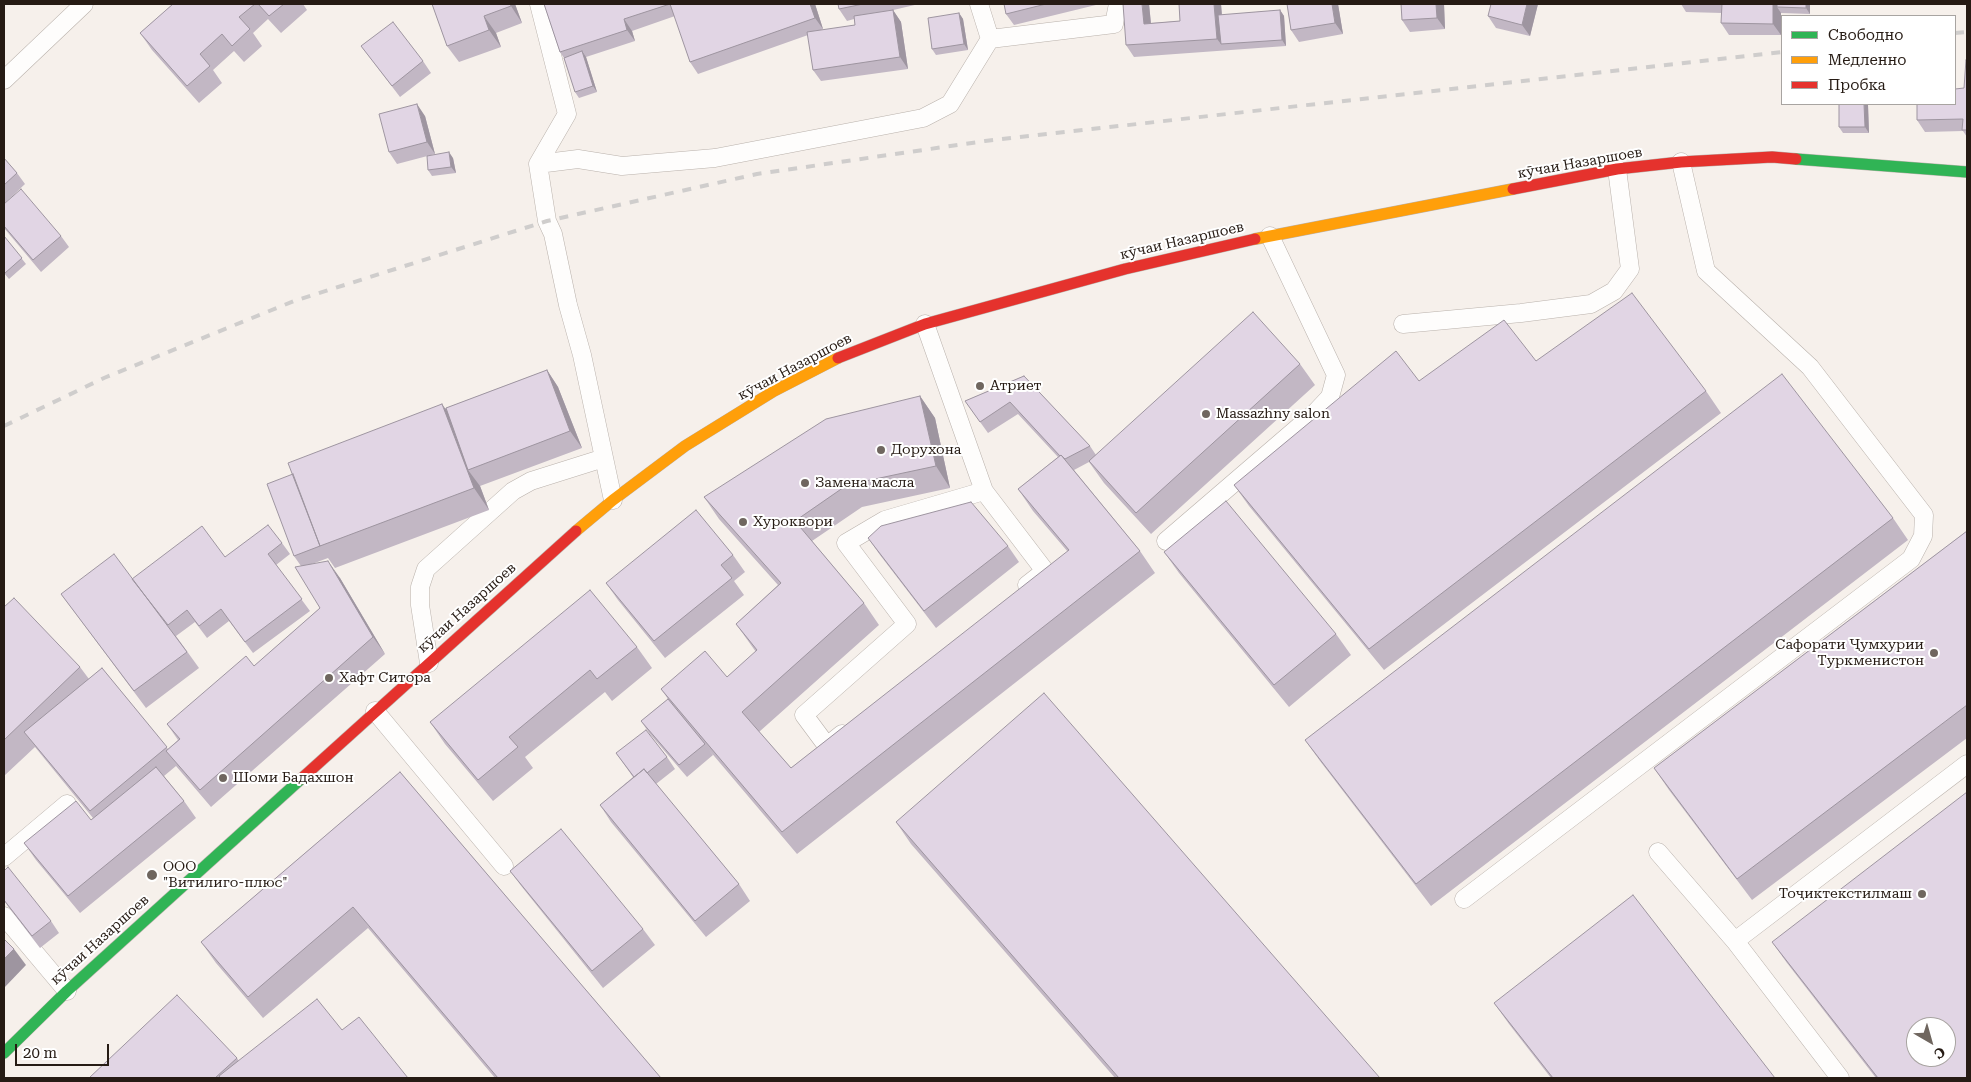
<!DOCTYPE html>
<meta charset="utf-8">
<style>
body{margin:0}
#map{position:relative;width:1971px;height:1082px;overflow:hidden;background:#f6f0eb;font-family:"Roboto Serif",serif}
canvas{display:block}
.frame{position:absolute;inset:0;border:5px solid #261b14;pointer-events:none}
.legend{position:absolute;left:1781px;top:15px;width:175px;height:90px;box-sizing:border-box;background:#fff;border:1px solid #a8a4a1;margin:0;padding:6px 9px;list-style:none;font-size:15px;color:#261b14}
.legend li{display:flex;align-items:center;gap:10px;height:25px}
.legend b{width:25px;border:1px solid #a8a4a1}
.north{position:absolute;left:1906px;top:1017px;width:50px;height:50px;box-sizing:border-box;background:#fff;border:1px solid #a8a4a1;border-radius:50%;rotate:142deg;font-size:14px;font-weight:700;line-height:20px;text-align:center;color:#261b14}
.north::after{content:'';display:block;margin:auto;width:18px;height:22px;background:#6f665f;clip-path:polygon(50% 0,100% 100%,50% 72%,0 100%)}
.scale{position:absolute;left:15px;top:1044px;width:94px;height:22px;box-sizing:border-box;border:2px solid #261b14;border-top:0;padding-left:6px;font-size:15px;line-height:18px;white-space:nowrap;color:#261b14;-webkit-text-stroke:4px #fff;paint-order:stroke}
</style>
<div id="map">
<canvas width="1971" height="1082"></canvas>
<div class="frame"></div>
<ul class="legend">
<li><b style="height:6px;background:#30b455"></b>Свободно</li>
<li><b style="height:6px;background:#ff9f0a"></b>Медленно</li>
<li><b style="height:6px;background:#e5322d"></b>Пробка</li>
</ul>
<div class="north">С</div>
<div class="scale">20 m</div>
</div>
<script>
const c = document.querySelector('canvas').getContext('2d');
c.lineJoin = 'round';
function poly(rows) {
  const path = new Path2D();
  for (const r of rows) {
    path.moveTo(r[0], r[1]);
    for (let i = 2; i < r.length; i += 2) path.lineTo(r[i], r[i + 1]);
  }
  return path;
}
function trace(path, color, width, dash) {
  c.strokeStyle = color;
  c.lineWidth = width;
  c.lineCap = dash ? 'butt' : 'round';
  c.setLineDash(dash || []);
  c.stroke(path);
}
function fill(path, color) {
  c.fillStyle = color;
  c.fill(path, 'evenodd');
}
function drawText(font, color, halo, rows, align = 'center') {
  c.font = font + ' "Roboto Serif",serif';
  c.lineWidth = 4;
  c.setLineDash([]);
  c.textBaseline = 'middle';
  c.strokeStyle = halo;
  c.fillStyle = color;
  for (const [text, x, y, turn = 0] of rows) {
    c.save();
    c.translate(x, y);
    c.rotate((+turn || 0) * Math.PI / 180);
    c.textAlign = isNaN(turn) ? turn : align;
    if (halo) c.strokeText(text, 0, 0);
    c.fillText(text, 0, 0);
    c.restore();
  }
}
const lane = poly([
 [539,4,567,114,538,164,547,221,553,234,568,305,582,355,613,500],
 [979,4,990,39,1114,24,1118,4],
 [4,80,84,4],
 [538,164,578,159,622,166,715,158,923,118,950,104,990,39],
 [925,324,984,491,1045,571,1027,585],
 [1403,324,1521,313,1591,304,1614,291,1630,269,1617,169],
 [1166,541,1315,413,1330,397,1336,375,1270,236],
 [429,663,420,605,420,587,426,569,513,491,531,481,604,458],
 [375,711,504,866],
 [842,734,827,746,804,715,907,624,846,543,885,520,984,491],
 [1658,852,1735,941,1840,1078],
 [4,857,67,804],
 [1464,899,1911,559,1923,536,1924,515,1810,367,1706,271,1681,162],
 [4,916,67,991],
 [1735,941,1967,764]
]);
const fast = poly([
 [1796,159,1967,172],
 [4,1053,67,991,301,779]
]);
const slow = poly([
 [1255,239,1513,189],
 [576,531,613,500,685,446,774,391,838,358]
]);
const jam = poly([
 [1513,189,1617,169,1681,162,1772,157,1796,159],
 [838,358,925,324,1125,269,1255,239],
 [301,779,576,531]
]);
trace(lane, '#b9b1ab', 19);
trace(fast, '#b9b1ab', 12);
trace(slow, '#b9b1ab', 12);
trace(jam, '#b9b1ab', 12);
trace(lane, '#fefdfc', 18);
trace(fast, '#30b455', 11);
trace(slow, '#ff9f0a', 11);
trace(jam, '#e5322d', 11);
trace(poly([
 [1955,33,1967,32],
 [4,426,104,378,294,301,547,221,757,174,985,141,1782,52]
]), '#cfcdcc', 4, [9, 9]);
fill(poly([
 [173,4,303,4,307,10,281,33,268,19,253,33,262,46,244,62,234,51,213,70,222,83,199,103,152,50,140,33],
 [432,4,515,4,522,23,496,33,501,47,459,62,447,46],
 [544,4,815,4,823,29,819,31,855,25,854,19,847,21,839,9,838,4,919,4,889,11,893,10,901,22,908,69,821,81,813,70,808,35,698,74,690,62,675,16,632,31,635,41,586,57,597,92,579,98,575,92,564,58,560,52],
 [1004,4,1100,4,1014,25,1006,14],
 [1149,4,1151,23,1180,21,1179,4,1221,4,1222,15,1280,10,1284,16,1286,46,1134,57,1126,45],
 [1287,4,1338,4,1343,34,1299,42,1291,30],
 [1401,4,1444,4,1445,29,1410,32,1402,20],
 [1538,4,1530,36,1496,28,1488,16],
 [1681,4,1810,4,1810,14,1781,13,1781,35,1729,35,1721,23,1722,13,1686,12],
 [959,13,963,19,968,50,936,55,932,49],
 [361,46,423,61,431,73,400,97],
 [1967,60,1967,137,1963,131,1925,132,1917,120,1964,88],
 [1868,105,1869,133,1843,133,1839,127],
 [425,116,435,154,397,164,389,152],
 [4,158,17,173,25,184,4,204],
 [453,158,456,173,432,176,428,170],
 [4,204,61,236,69,247,41,272,4,228],
 [4,236,26,264,9,279,4,273],
 [1536,361,1706,391,1721,413,1384,670,1249,506,1234,485,1419,381],
 [1300,364,1315,385,1151,534,1104,483,1089,462,1074,470,1140,551,1155,573,797,854,709,750,713,755,687,777,649,733,641,721,668,699,661,689,727,677,756,652,736,624,778,585,719,519,704,497,920,396,935,418,950,488,862,507,812,541,864,603,879,625,759,732,791,768,1068,552,1033,511,1018,489,1058,457,1018,414,988,433,965,401,1024,376,1090,446,1096,455],
 [547,370,558,387,582,448,480,486,489,510,335,568,328,558,312,564,340,578,385,654,211,807,176,766,164,776,184,801,196,818,80,913,36,860,24,843,91,820,93,818,35,747,4,776,4,607,80,667,89,679,102,668,168,749,178,740,167,724,254,666,320,608,301,566,294,556,293,474,446,408],
 [1893,518,1908,540,1431,906,1320,761,1305,740],
 [1967,531,1967,738,1752,900,1669,790,1654,768],
 [868,538,1008,546,1019,562,936,628,880,555],
 [282,543,290,554,276,565,310,611,253,653,229,621,207,638,195,622,176,636,199,668,146,708,61,594,132,579],
 [1164,552,1336,634,1351,655,1289,707,1179,573],
 [733,555,745,572,734,581,744,595,665,658,618,600,606,583],
 [637,647,652,668,612,701,605,692,525,757,533,768,493,801,445,744,430,722],
 [616,753,667,757,675,769,656,784,739,884,750,901,706,937,611,822,600,805,633,777],
 [400,772,661,1078,495,1078,368,928,263,1018,216,963,201,942],
 [896,822,1380,1078,1115,1078,911,844],
 [4,871,51,921,59,933,40,948,4,901],
 [510,871,643,929,655,945,603,988,522,887],
 [1772,942,1967,1078,1876,1078,1787,963],
 [1494,1003,1775,1078,1551,1078,1509,1024],
 [342,1030,408,1078,89,1078,237,1058,239,1061]
]), '#c2b7c4');
fill(poly([
 [510,4,515,4,522,23,511,6],
 [810,4,815,4,823,29,815,18],
 [1142,4,1149,4,1152,35,1144,24],
 [1214,4,1221,4,1224,44,1221,44,1217,39],
 [1332,4,1338,4,1343,34,1335,23],
 [1436,4,1444,4,1445,29,1437,18],
 [1527,4,1538,4,1530,36,1522,25],
 [1773,4,1782,4,1777,7,1781,13,1781,35,1773,24],
 [1806,4,1810,4,1810,14,1806,8],
 [893,10,901,22,908,69,900,57],
 [1280,10,1284,16,1286,46,1282,40],
 [959,13,963,19,968,50,964,44],
 [484,16,496,33,501,47,489,30],
 [624,19,632,31,635,41,627,30],
 [582,51,586,57,597,92,593,86],
 [417,104,425,116,435,154,427,142],
 [1864,104,1867,104,1868,105,1869,133,1865,127],
 [449,152,453,158,456,173,451,167],
 [547,370,558,387,582,448,570,431],
 [920,396,935,418,950,488,936,466],
 [442,404,457,425,468,470,480,486,489,510,474,488],
 [328,561,340,578,385,654,373,637],
 [14,949,26,965,4,988,4,959]
]), '#9e95a0');
const building = poly([
 [173,4,255,4,239,17,250,29,232,46,222,34,200,54,210,66,187,86,140,33,173,4],
 [258,4,284,4,269,16,258,4],
 [432,4,510,4,511,6,484,16,489,30,447,46,432,4],
 [544,4,670,4,624,19,627,30,560,52,544,4],
 [670,4,810,4,815,18,690,62,670,4],
 [838,4,863,4,839,9,838,4],
 [1004,4,1046,4,1006,14,1004,4],
 [1123,4,1142,4,1144,24,1180,21,1179,4,1214,4,1217,39,1126,45,1123,4],
 [1287,4,1332,4,1335,23,1291,30,1287,4],
 [1401,4,1436,4,1437,18,1402,20,1401,4],
 [1491,4,1527,4,1522,25,1488,16,1491,4],
 [1722,4,1773,4,1773,24,1721,23,1722,4],
 [1777,4,1806,4,1806,8,1777,7,1777,4],
 [893,10,900,57,813,70,807,32,855,25,854,16,893,10],
 [1280,10,1282,40,1221,44,1218,15,1280,10],
 [959,13,964,44,932,49,928,18,959,13],
 [393,22,423,61,392,86,361,46,393,22],
 [582,51,593,86,575,92,564,58,582,51],
 [1966,60,1967,60,1967,130,1962,130,1963,119,1917,120,1917,104,1955,104,1955,89,1964,88,1966,60],
 [417,104,427,142,389,152,379,114,417,104],
 [1839,104,1864,104,1865,127,1839,127,1839,104],
 [449,152,451,167,428,170,427,156,449,152],
 [4,158,17,173,4,185,4,158],
 [21,189,61,236,33,260,4,226,4,204,21,189],
 [4,236,22,258,5,273,4,272,4,236],
 [1632,293,1706,391,1369,649,1234,485,1396,351,1419,381,1504,320,1536,361,1632,293],
 [1253,312,1300,364,1136,513,1089,461,1253,312],
 [547,370,570,431,468,470,446,408,547,370],
 [1782,374,1893,518,1416,884,1305,740,1782,374],
 [1024,376,1090,446,1065,459,1061,455,1060,456,1010,402,980,422,965,401,1024,376],
 [920,396,936,466,847,485,795,521,864,603,742,712,791,768,1069,550,1018,489,1061,455,1140,551,782,832,661,689,705,651,727,677,757,650,736,624,781,583,704,497,826,419,920,396],
 [442,404,474,488,320,546,288,463,442,404],
 [293,474,320,546,294,556,267,484,293,474],
 [1226,501,1336,634,1274,685,1164,552,1226,501],
 [971,502,1008,546,924,611,868,538,881,526,971,502],
 [696,510,733,555,721,565,732,578,654,641,606,583,696,510],
 [268,525,282,543,268,554,302,599,245,642,221,609,199,626,187,610,168,625,132,579,202,526,225,557,268,525],
 [1967,531,1967,705,1737,879,1654,768,1967,531],
 [114,554,187,652,134,691,61,594,114,554],
 [328,561,373,637,200,790,166,751,180,739,167,724,246,656,254,666,320,608,295,567,328,561],
 [590,590,637,647,597,679,590,670,509,737,518,747,478,780,430,722,590,590],
 [14,598,80,667,4,740,4,607,14,598],
 [102,668,167,747,90,811,24,732,102,668],
 [1044,693,1380,1078,1119,1078,896,822,1044,693],
 [668,699,705,744,679,765,641,721,668,699],
 [646,730,667,757,647,773,644,769,634,777,616,753,646,730],
 [156,767,184,801,68,896,24,843,76,801,91,820,156,767],
 [644,769,739,884,695,921,600,805,644,769],
 [400,772,661,1078,498,1078,353,907,248,997,201,942,400,772],
 [1967,792,1967,1078,1878,1078,1772,942,1967,792],
 [1916,1027,1946,1027,1946,1057,1916,1057,1916,1027],
 [561,829,643,929,592,971,510,871,561,829],
 [8,867,51,921,32,936,4,900,4,871,8,867],
 [1633,895,1775,1078,1553,1078,1494,1003,1633,895],
 [4,939,14,949,4,959,4,939],
 [177,995,237,1058,215,1078,89,1078,177,995],
 [317,999,342,1030,359,1017,408,1078,221,1078,219,1076,317,999]
]);
fill(building, '#e1d5e4');
trace(building, '#9e95a0', 1);
for (const [x, y, r, color] of [
 [980,386,5,"#6f665f"],
 [1206,414,5,"#6f665f"],
 [881,450,5,"#6f665f"],
 [805,483,5,"#6f665f"],
 [743,522,5,"#6f665f"],
 [1934,653,5,"#6f665f"],
 [329,678,5,"#6f665f"],
 [223,778,5,"#6f665f"],
 [152,875,6,"#6f665f"],
 [1922,894,5,"#6f665f"]
]) {
  const dot = new Path2D();
  dot.arc(x, y, r, 0, 2 * Math.PI);
  c.fillStyle = color;
  c.fill(dot);
  trace(dot, '#fff', 2);
}
drawText('14px', '#261b14', '#fff', [
 ["кӯчаи Назаршоев",1580,163,-10],
 ["кӯчаи Назаршоев",1182,241,-13],
 ["кӯчаи Назаршоев",795,367,-28],
 ["кӯчаи Назаршоев",467,608,-42],
 ["кӯчаи Назаршоев",100,940,-42]
]);
drawText('14px', '#261b14', '#fff', [
 ["Атриет",990,386],
 ["Massazhny salon",1216,414],
 ["Дорухона",891,450],
 ["Замена масла",815,483],
 ["Хуроквори",753,522],
 ["Сафорати Ҷумҳурии",1924,645,"right"],
 ["Туркменистон",1924,661,"right"],
 ["Хафт Ситора",339,678],
 ["Шоми Бадахшон",233,778],
 ["ООО",163,867],
 ["\"Витилиго-плюс\"",163,883],
 ["Тоҷиктекстилмаш",1912,894,"right"]
], 'left');
</script>
